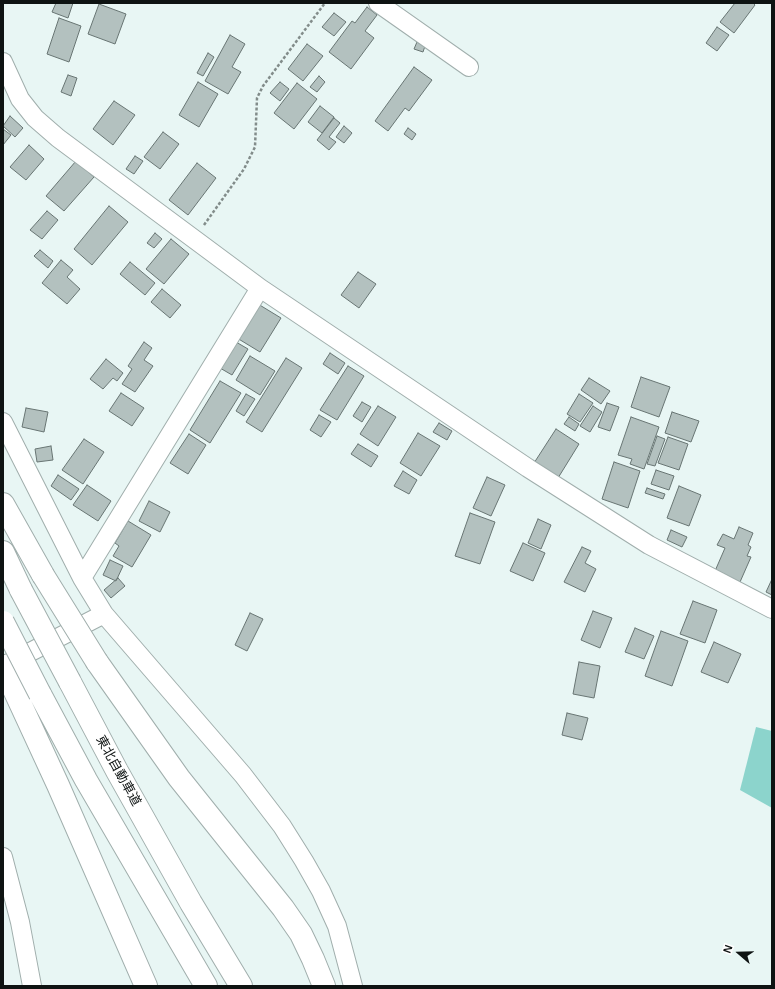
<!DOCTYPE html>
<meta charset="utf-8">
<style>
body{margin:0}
#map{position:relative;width:775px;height:989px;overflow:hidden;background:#e8f6f4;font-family:Arial,sans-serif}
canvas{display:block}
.frame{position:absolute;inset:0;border:4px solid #0e1312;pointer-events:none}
.north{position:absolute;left:719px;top:933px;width:40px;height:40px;-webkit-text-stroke:3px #fff;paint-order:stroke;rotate:290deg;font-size:11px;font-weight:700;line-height:16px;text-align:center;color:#0e1312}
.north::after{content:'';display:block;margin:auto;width:14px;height:18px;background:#0e1312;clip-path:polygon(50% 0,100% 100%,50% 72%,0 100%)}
</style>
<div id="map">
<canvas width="775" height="989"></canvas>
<div class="frame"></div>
<div class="north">N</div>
</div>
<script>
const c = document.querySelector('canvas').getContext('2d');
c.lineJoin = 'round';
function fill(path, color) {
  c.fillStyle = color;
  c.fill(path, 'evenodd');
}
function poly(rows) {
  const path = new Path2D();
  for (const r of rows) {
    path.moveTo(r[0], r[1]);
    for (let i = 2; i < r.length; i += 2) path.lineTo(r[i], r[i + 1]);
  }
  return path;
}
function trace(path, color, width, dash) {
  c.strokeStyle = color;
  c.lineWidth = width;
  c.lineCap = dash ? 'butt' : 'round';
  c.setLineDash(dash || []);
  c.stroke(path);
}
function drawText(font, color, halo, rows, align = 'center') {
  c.font = font + ' Arial,"Noto Sans JP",sans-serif';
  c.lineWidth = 4;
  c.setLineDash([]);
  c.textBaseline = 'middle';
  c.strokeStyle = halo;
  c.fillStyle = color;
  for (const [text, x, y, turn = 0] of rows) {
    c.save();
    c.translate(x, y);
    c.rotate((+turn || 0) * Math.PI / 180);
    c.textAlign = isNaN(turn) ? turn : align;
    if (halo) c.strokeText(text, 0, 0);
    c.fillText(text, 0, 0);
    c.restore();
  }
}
fill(poly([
 [756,727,772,731,772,808,740,790]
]), '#8cd4cc');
const building = poly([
 [56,3,73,3,68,18,52,12,56,3],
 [735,3,753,3,755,5,734,33,720,22,735,3],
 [99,4,126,14,115,44,88,34,99,4],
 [367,7,377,15,365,31,374,38,351,69,329,52,352,21,355,23,367,7],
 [334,13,346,22,334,36,322,27,334,13],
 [59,18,81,26,69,62,47,54,59,18],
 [717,27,729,35,717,51,706,43,717,27],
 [230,35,245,44,232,67,241,72,228,94,205,81,230,35],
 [417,42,425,46,423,52,414,49,417,42],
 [307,44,323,56,303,81,288,69,307,44],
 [208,53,214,57,203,76,197,73,208,53],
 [414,67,432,80,409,111,405,108,388,131,375,121,414,67],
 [68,75,77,78,71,96,61,92,68,75],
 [319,76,325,82,317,92,310,87,319,76],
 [198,82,218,94,199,127,179,115,198,82],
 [280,82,289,89,280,101,270,93,280,82],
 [297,83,317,99,294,129,274,113,297,83],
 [114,101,135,115,113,145,93,129,114,101],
 [320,106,334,117,322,133,308,122,320,106],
 [10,116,23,128,15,137,3,126,10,116],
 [334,118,340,123,329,137,336,142,329,150,317,140,334,118],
 [344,126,352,133,344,143,336,137,344,126],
 [408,128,416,134,412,140,404,134,408,128],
 [3,129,11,135,3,145,3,129],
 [163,132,179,144,160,169,144,157,163,132],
 [29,145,44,159,26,180,10,167,29,145],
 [135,156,143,161,134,174,126,169,135,156],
 [76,161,94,177,64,211,46,196,76,161],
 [197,163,216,178,188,215,169,200,197,163],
 [109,206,128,222,92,265,74,249,109,206],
 [47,211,58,220,42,239,30,230,47,211],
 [155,233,162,239,154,248,147,243,155,233],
 [171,239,189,254,164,284,146,269,171,239],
 [40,250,53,261,48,268,34,256,40,250],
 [61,260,73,270,67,277,80,289,67,304,42,283,61,260],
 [130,262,155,283,145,295,120,274,130,262],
 [358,272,376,284,359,308,341,295,358,272],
 [162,289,181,305,170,318,151,302,162,289],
 [258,304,281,318,260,352,237,338,258,304],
 [144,342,152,348,144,360,153,366,135,392,122,384,132,369,128,366,144,342],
 [236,342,248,349,232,375,220,368,236,342],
 [330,353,345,363,338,374,323,364,330,353],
 [250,356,275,371,260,395,236,380,250,356],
 [286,358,302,368,262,432,246,422,286,358],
 [106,359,123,373,117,381,113,378,103,389,90,379,106,359],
 [348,366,364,376,337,420,320,410,348,366],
 [641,377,670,387,659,417,631,407,641,377],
 [589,378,610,391,601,404,581,390,589,378],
 [220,381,241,393,210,443,190,430,220,381],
 [121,393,144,408,132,426,109,411,121,393],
 [246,394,255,399,244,416,236,411,246,394],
 [579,394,593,403,580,422,567,414,579,394],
 [362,402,371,407,362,422,353,416,362,402],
 [607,403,619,407,610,431,598,427,607,403],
 [378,406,396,417,378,446,360,434,378,406],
 [593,406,602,412,590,432,580,426,593,406],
 [26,408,48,412,44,432,22,427,26,408],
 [672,412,699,421,691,442,665,433,672,412],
 [319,415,331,422,321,437,310,430,319,415],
 [569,417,579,424,575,431,564,424,569,417],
 [631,417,659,427,644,469,630,464,632,459,618,455,631,417],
 [439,423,452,431,447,440,433,432,439,423],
 [556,429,579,444,558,478,534,463,556,429],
 [418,433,440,446,421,476,400,463,418,433],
 [189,434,206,445,188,474,170,463,189,434],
 [657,436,665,439,655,466,647,464,657,436],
 [668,437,688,444,679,470,658,463,668,437],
 [84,439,104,452,83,484,62,470,84,439],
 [358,444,378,456,371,467,351,454,358,444],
 [51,446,53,460,37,462,35,449,51,446],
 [614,462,640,471,628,508,602,499,614,462],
 [656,470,674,476,669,490,651,484,656,470],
 [403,471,417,480,409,494,394,486,403,471],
 [58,475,79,489,71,500,51,486,58,475],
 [487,477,505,485,491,516,473,508,487,477],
 [87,485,111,501,98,521,73,505,87,485],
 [679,486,701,495,689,526,667,518,679,486],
 [647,488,665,494,663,499,645,493,647,488],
 [149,501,170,512,160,532,139,521,149,501],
 [470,513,495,522,480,564,455,556,470,513],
 [538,519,551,525,541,549,528,543,538,519],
 [128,521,151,535,132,567,113,556,119,546,115,543,128,521],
 [739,527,753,533,748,545,751,547,747,556,751,557,740,582,715,571,725,548,717,545,723,534,734,539,739,527],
 [671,530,687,537,682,547,667,540,671,530],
 [523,543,545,553,533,581,510,571,523,543],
 [582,547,591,551,585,563,596,569,585,592,564,582,582,547],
 [110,560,123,566,116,581,103,575,110,560],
 [118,578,125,586,111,598,104,590,118,578],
 [772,579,772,595,766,592,772,579],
 [693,601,717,610,705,643,680,634,693,601],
 [593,611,612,618,600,648,581,640,593,611],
 [250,613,263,619,247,651,235,645,250,613],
 [635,628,654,636,644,659,625,652,635,628],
 [661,631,688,641,672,686,645,676,661,631],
 [714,642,741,654,728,683,701,672,714,642],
 [579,662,600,666,594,698,573,694,579,662],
 [567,713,588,718,582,740,562,735,567,713]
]);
fill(building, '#b3c1bf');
trace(building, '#687573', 1);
const minor = poly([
 [378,3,469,67],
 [3,62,20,99,35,118,58,138,260,288,528,468,649,545,772,609],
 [3,422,82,578,104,614,243,775,282,826,304,861,321,891,337,926,353,986],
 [82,578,260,288],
 [9,663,104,614],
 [3,857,20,922,32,986]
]);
const highway = poly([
 [3,504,43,575],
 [3,552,21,590],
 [97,662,179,778,283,908,301,934,313,959,324,986],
 [3,666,58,785,146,986],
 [70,682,117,771,191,903,241,986],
 [40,694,86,780,206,986]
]);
trace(minor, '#a0aeac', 20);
trace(highway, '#a0aeac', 24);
trace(poly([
 [204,225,244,169,255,147,257,98,263,86,325,3]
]), '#828c8a', 2.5, [3, 2]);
trace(minor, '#fff', 18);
trace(highway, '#fff', 22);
const highwayBridge = poly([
 [43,575,97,662],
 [21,590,70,682],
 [3,622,40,694]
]);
trace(highwayBridge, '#a0aeac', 24, []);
trace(highwayBridge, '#fff', 22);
drawText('13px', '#0e1312', '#fff', [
 ["東北自動車道",118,771,61]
]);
</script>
